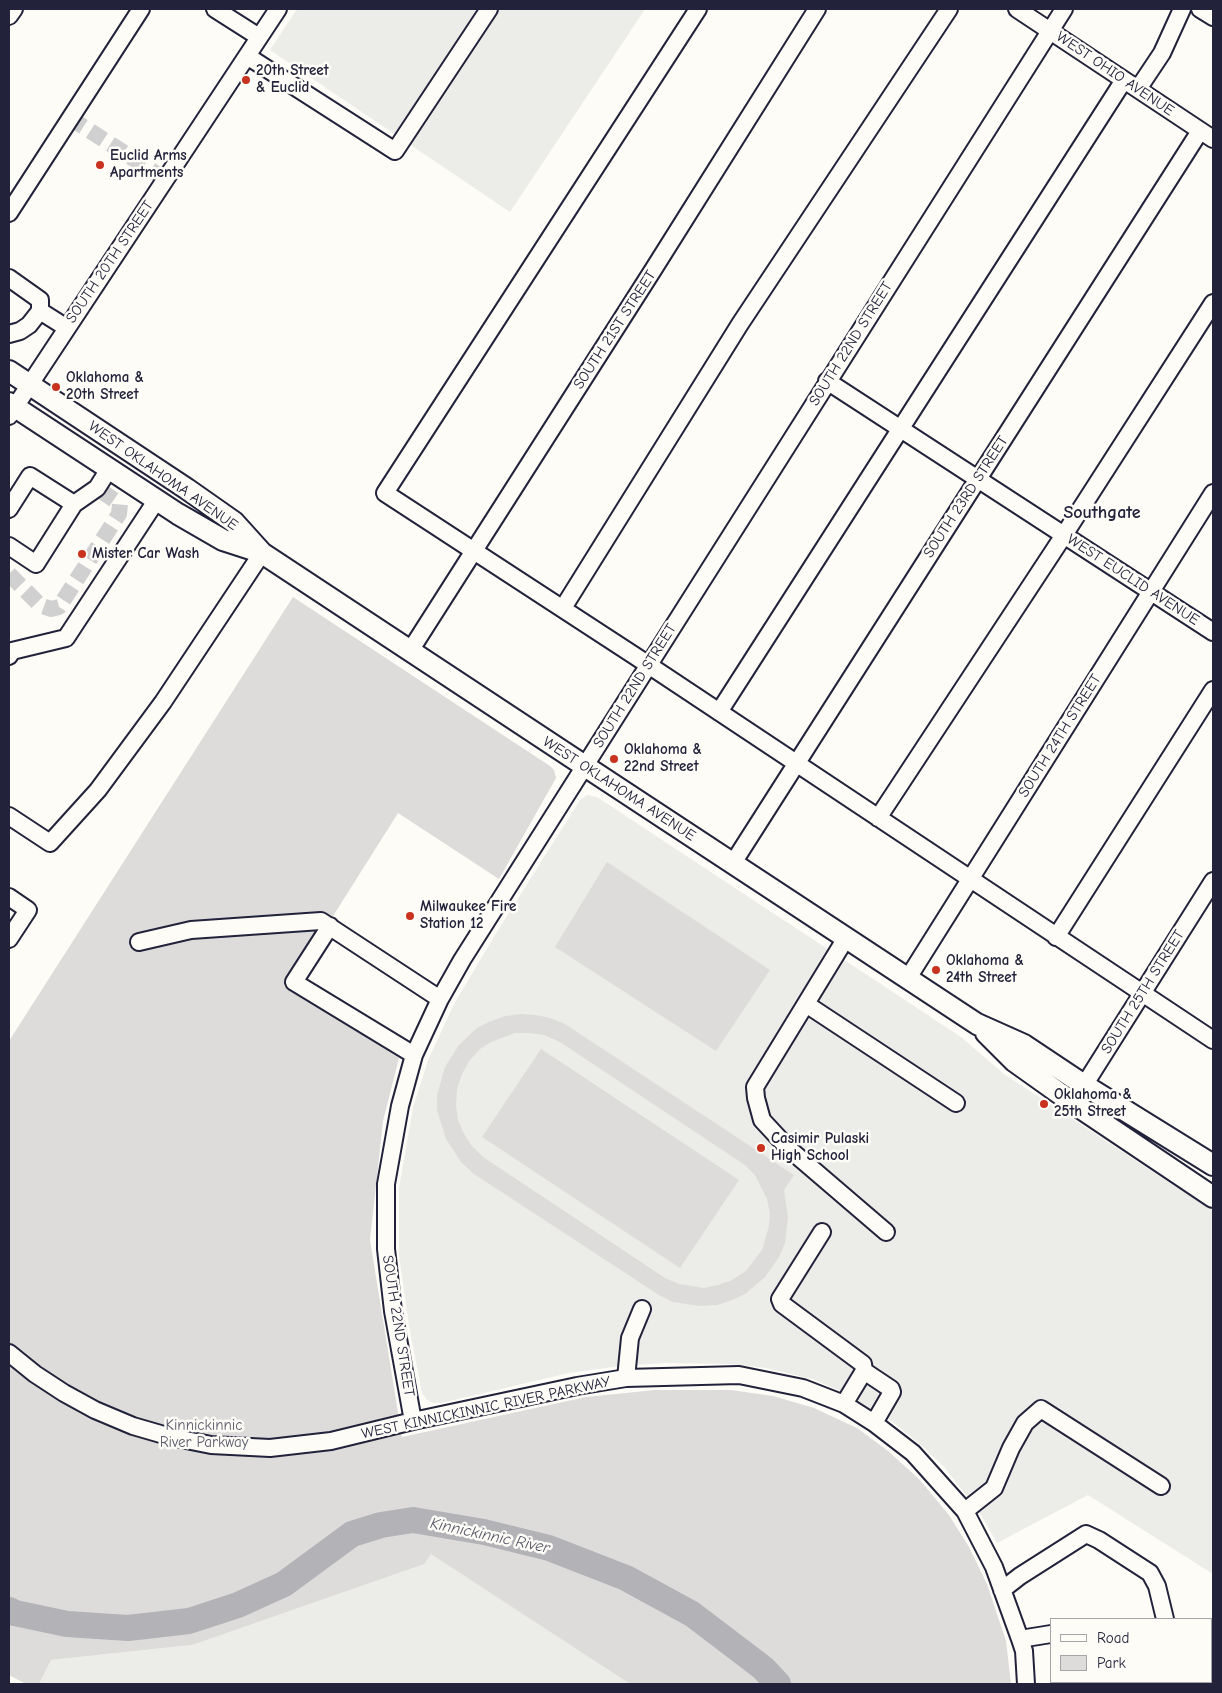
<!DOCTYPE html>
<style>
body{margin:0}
#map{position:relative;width:1222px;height:1693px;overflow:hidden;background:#fdfcf7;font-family:"Comic Neue",sans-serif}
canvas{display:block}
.frame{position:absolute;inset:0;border:10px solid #22223b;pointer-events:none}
.legend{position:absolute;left:1050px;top:1618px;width:162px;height:65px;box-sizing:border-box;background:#fdfcf7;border:1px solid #a5a5ac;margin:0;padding:6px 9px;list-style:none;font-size:15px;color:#22223b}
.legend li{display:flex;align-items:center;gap:10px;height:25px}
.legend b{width:25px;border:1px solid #a5a5ac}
</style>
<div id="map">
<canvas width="1222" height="1693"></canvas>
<div class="frame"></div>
<ul class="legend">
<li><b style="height:6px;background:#fdfcf7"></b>Road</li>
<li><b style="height:14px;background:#dddcdb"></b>Park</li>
</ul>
</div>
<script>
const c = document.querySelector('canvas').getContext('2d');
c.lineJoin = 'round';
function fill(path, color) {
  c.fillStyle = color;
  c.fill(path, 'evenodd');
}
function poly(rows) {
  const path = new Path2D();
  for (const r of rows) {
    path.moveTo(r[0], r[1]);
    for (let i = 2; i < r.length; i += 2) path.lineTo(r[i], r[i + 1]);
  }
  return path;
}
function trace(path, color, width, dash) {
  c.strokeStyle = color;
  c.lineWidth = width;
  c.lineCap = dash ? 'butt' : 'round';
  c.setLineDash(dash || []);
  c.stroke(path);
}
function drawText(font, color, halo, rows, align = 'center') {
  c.font = font + ' "Comic Neue",sans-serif';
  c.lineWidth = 5;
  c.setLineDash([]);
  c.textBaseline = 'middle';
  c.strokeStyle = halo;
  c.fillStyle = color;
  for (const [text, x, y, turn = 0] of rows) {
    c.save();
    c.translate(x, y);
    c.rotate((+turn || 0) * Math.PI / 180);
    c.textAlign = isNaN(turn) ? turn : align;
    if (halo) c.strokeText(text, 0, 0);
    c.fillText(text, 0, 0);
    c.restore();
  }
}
fill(poly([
 [297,9,645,9,510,212,270,50],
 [587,795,597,797,961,1037,1004,1074,1213,1211,1213,1574,1088,1495,997,1543,980,1513,945,1468,921,1445,889,1419,843,1392,812,1379,766,1368,731,1364,665,1363,620,1366,569,1373,441,1403,433,1403,427,1400,422,1393,409,1326,399,1255,399,1188,413,1108,428,1060,454,1004,495,935,580,800],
 [431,1553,630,1684,39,1684,51,1660,192,1645]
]), '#ecece9');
fill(poly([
 [293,597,550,766,554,770,556,778,499,879,398,813,289,986,399,1058,383,1121,370,1240,402,1437,586,1397,655,1390,731,1390,773,1396,814,1408,857,1428,888,1451,919,1479,949,1515,969,1547,987,1584,1006,1641,1011,1684,630,1684,431,1554,424,1564,192,1645,51,1660,39,1684,26,1684,9,1675,9,1041],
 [607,862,770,970,716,1051,555,947],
 [521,1014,536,1015,550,1018,565,1024,794,1175,784,1190,788,1217,785,1243,779,1257,765,1277,745,1294,732,1300,717,1305,700,1306,673,1302,659,1295,474,1174,461,1162,446,1139,437,1110,437,1095,445,1067,459,1045,477,1028,489,1022,505,1016],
 [515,1033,529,1033,544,1035,560,1042,745,1165,755,1175,767,1199,770,1213,769,1226,762,1250,746,1271,732,1280,718,1285,704,1288,679,1284,665,1278,483,1157,471,1145,463,1132,458,1120,456,1105,457,1089,462,1074,469,1061,480,1049,491,1042],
 [541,1049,739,1180,680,1268,482,1137]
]), '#dddcdb');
trace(poly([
 [9,1610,15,1613,67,1624,128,1628,189,1621,238,1605,284,1584,352,1534,381,1525,413,1520,484,1532,549,1548,626,1578,692,1614,763,1668,778,1684]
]), '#b2b2b7', 26);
trace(poly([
 [70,118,165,179],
 [9,574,40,605,51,609,59,607,119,514,120,504,97,488]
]), '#d1d0d1', 16, [16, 8]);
const minor = poly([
 [215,9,259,37],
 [698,9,385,493,635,656,1213,1040],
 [1017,9,1213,139],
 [1200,9,1213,17],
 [9,16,14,9],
 [247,56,395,151,489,9],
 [1138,89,1162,53,1182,9],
 [9,213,141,9],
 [9,278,40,300,40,311,29,325,20,331,9,334],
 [40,311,67,328],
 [827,381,1213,632],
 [9,416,278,9],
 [9,509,30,476,74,504,97,488,109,469],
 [9,546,36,564,74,504],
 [563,608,740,324,949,9],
 [410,651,653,270,817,9],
 [9,656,12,651,66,638,156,501],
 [719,712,1124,80],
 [9,816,50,843,98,790,163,702,262,553],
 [878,818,1064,535,1213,303],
 [733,863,1200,131],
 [9,897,28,910,9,939],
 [330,926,294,982,414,1055],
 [1056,937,1213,690],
 [846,938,755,1087,756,1098,762,1120,788,1148,886,1232],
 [139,942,191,930,321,921,440,999],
 [908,978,1213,493],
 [806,1004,956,1103],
 [1073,1103,1213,881],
 [822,1232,780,1299,782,1304,863,1364,864,1371,844,1404],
 [9,1353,35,1374,64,1393,95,1410,133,1426,171,1437,211,1445,270,1448,331,1441,413,1421,577,1386,626,1378,739,1375,803,1388,844,1404,874,1423,913,1453,965,1511,994,1567,1020,1639,1024,1651,1026,1684],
 [864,1371,891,1389,892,1392,874,1423],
 [626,1378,630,1338,642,1309],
 [413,1421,393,1311,386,1249,386,1184,400,1106,414,1055,440,999,462,960,1064,9],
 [965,1511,994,1488,1011,1448,1025,1423,1041,1409,1161,1486],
 [1002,1590,1020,1576,1086,1534,1099,1540,1150,1573,1157,1586,1165,1619],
 [1211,1630,1213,1632],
 [1020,1639,1051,1634]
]);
const major = poly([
 [9,371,187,489,234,522,262,553,600,776,977,1024,1024,1045,1084,1085,1213,1165],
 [9,403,178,514,223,540,260,552],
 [986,1033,1014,1061,1073,1103,1213,1197],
 [1211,1656,1213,1652],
 [1195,1684,1196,1682]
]);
trace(minor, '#22223b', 20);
trace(major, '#22223b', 24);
trace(minor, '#fdfcf7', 16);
trace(major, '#fdfcf7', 20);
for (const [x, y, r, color] of [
 [246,80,5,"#c8321e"],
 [100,165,5,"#c8321e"],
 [56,387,5,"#c8321e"],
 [82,554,5,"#c8321e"],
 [614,759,5,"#c8321e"],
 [410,916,5,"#c8321e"],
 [936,970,5,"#c8321e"],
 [1044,1104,5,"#c8321e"],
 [761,1148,5,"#c8321e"]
]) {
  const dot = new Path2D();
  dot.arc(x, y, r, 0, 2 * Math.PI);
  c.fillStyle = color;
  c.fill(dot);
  trace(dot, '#fdfcf7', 2);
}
drawText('bold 15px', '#22223b', '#fdfcf7', [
 ["20th Street",256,71],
 ["& Euclid",256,88],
 ["Euclid Arms",110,156],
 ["Apartments",110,173],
 ["Oklahoma &",66,378],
 ["20th Street",66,395],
 ["Mister Car Wash",92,554],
 ["Oklahoma &",624,750],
 ["22nd Street",624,767],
 ["Milwaukee Fire",420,907],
 ["Station 12",420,924],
 ["Oklahoma &",946,961],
 ["24th Street",946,978],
 ["Oklahoma &",1054,1095],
 ["25th Street",1054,1112],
 ["Casimir Pulaski",771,1139],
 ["High School",771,1156]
], 'left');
drawText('15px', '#22223b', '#fdfcf7', [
 ["WEST OHIO AVENUE",1115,74,34],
 ["SOUTH 20TH STREET",110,262,-56],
 ["SOUTH 21ST STREET",615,330,-57],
 ["SOUTH 22ND STREET",851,344,-58],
 ["WEST OKLAHOMA AVENUE",163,476,35],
 ["SOUTH 23RD STREET",966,497,-57],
 ["WEST EUCLID AVENUE",1133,580,33],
 ["SOUTH 22ND STREET",635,686,-58],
 ["SOUTH 24TH STREET",1060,736,-58],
 ["WEST OKLAHOMA AVENUE",619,789,33],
 ["SOUTH 25TH STREET",1143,992,-58],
 ["SOUTH 22ND STREET",398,1326,81],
 ["WEST KINNICKINNIC RIVER PARKWAY",486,1408,-12]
]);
drawText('15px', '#5a5a6b', '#fdfcf7', [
 ["Kinnickinnic",204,1426],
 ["River Parkway",204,1443]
]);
drawText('italic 16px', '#545466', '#fdfcf7', [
 ["Kinnickinnic River",490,1536,12]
]);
drawText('bold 18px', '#22223b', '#fdfcf7', [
 ["Southgate",1102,513]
]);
</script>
